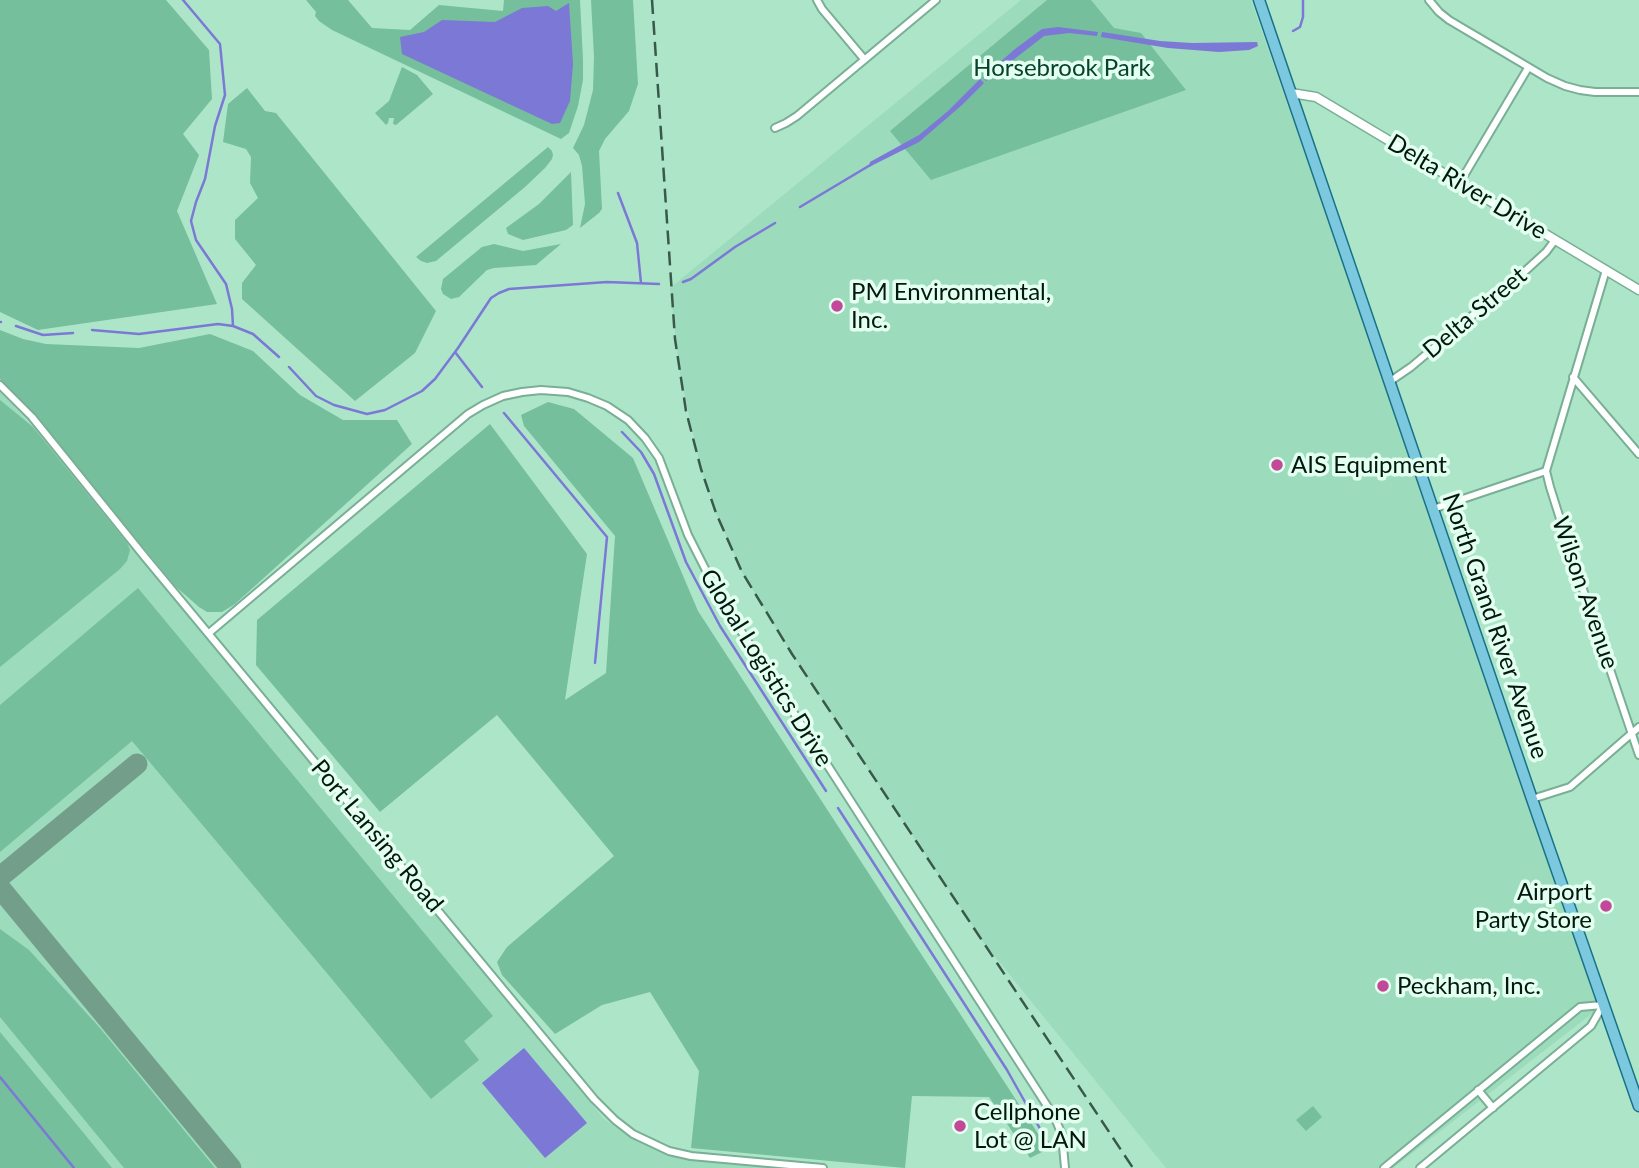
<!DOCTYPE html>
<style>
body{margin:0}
canvas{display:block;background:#ade5c9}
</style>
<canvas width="1639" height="1168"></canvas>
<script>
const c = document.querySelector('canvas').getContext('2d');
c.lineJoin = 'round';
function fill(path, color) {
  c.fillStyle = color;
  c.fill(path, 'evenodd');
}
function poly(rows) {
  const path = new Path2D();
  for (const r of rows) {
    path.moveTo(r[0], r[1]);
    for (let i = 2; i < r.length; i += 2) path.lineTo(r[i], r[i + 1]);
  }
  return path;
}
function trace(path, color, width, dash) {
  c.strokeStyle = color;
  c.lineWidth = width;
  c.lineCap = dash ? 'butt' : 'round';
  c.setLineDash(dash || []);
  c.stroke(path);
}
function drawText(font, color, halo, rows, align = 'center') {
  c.font = font + ' Lato,sans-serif';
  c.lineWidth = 7;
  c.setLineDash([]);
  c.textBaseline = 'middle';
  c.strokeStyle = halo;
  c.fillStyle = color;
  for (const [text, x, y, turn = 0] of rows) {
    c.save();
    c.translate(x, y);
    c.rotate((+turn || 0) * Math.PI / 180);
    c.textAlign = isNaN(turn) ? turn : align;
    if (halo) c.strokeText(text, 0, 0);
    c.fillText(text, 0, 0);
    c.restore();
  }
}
fill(poly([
 [1021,0,1251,0,1603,1005,1393,1168,1166,1168,984,943,792,654,742,572,716,513,701,469,680,374,670,288],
 [0,392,33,427,603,1118,630,1138,664,1154,701,1161,772,1168,0,1168]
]), '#9cdbbc');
fill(poly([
 [0,0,166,0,209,50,212,99,183,134,199,155,177,211,217,304,38,330,0,312],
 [306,0,348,0,372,28,410,30,439,5,503,11,504,0,580,0,583,60,583,80,578,106,569,133,561,139,332,30,319,21,315,16,316,12],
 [591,0,633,0,638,84,629,111,605,139,599,151,602,209,599,213,580,228,585,204,582,166,579,155,573,148,584,125,593,90,594,57],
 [1047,0,1091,0,1114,28,1141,33,1186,90,931,180,890,131],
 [402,67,417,75,433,94,396,125,393,124,394,118,389,118,388,123,386,125,375,113,389,101],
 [247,88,265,111,276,113,436,311,415,353,355,401,242,299,242,283,256,265,235,239,235,220,258,198,250,183,251,157,246,149,223,142,228,104],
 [548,147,552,151,553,155,552,159,545,168,525,187,436,261,427,263,421,261,416,257],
 [571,172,573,225,566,230,523,240,508,234,506,228,539,204],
 [494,244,523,251,561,244,536,265,494,268,487,270,459,297,451,299,443,294,441,289,443,279,482,247],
 [0,330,23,339,46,344,139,348,210,334,253,351,300,395,343,420,397,420,412,444,235,604,222,612,207,612,199,607,176,587,31,411,0,379],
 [0,400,33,427,127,543,130,550,127,561,120,569,0,667],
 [548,402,574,409,633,458,698,611,1048,1149,1030,1158,989,1097,912,1096,905,1168,691,1148,699,1071,650,992,602,1005,555,1034,502,975,497,962,507,947,614,856,497,715,380,812,256,665,257,620,490,424,587,554,565,700,606,673,615,536,524,426,521,415],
 [138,588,493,1016,464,1041,479,1060,431,1099,326,972,132,741,0,852,0,705],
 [0,929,29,950,99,1027,215,1168,124,1168,0,1017],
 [0,1032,82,1131,112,1168,0,1168],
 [1313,1106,1322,1117,1306,1131,1296,1120]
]), '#75bf9d');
fill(poly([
 [569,3,573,64,570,101,560,123,552,124,402,54,400,37,424,32,442,20,495,22,522,8,548,6,556,11],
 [1058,27,1098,32,1097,36,1069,33,1044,36,986,81,983,77,1015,49,1042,29],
 [1102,32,1160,41,1192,43,1257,42,1258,46,1249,50,1219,52,1168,48,1101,37],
 [980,79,984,83,962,105,919,142,869,167,870,162,919,135,948,111],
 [524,1048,587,1123,545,1158,482,1083]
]), '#7b78d6');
trace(poly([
 [183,0,220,44,225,95,215,126,205,179,196,202,191,221,196,240,226,284,232,309,233,326],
 [1293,31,1300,27,1303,17,1303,0],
 [618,193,637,243,641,283],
 [800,207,872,164],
 [683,282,691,279,735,247,775,223],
 [0,322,1,322],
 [16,326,43,335,73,333],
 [92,330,139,334,218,324,233,326,253,334,279,357],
 [455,352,482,387],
 [289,367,316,396,334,405,367,414,385,410,422,391,435,379,458,348,491,298,499,293,509,289,607,282,659,284],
 [504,413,607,537,595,663],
 [622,432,641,452,654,474,686,562,720,626,826,791],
 [838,808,1007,1070,1052,1150],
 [0,1077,74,1168]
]), '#7b78d6', 2.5);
trace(poly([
 [0,877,137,764],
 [0,888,231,1168]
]), '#739f8a', 21);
const minor = poly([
 [817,0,822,9,864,59],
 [1429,0,1439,12,1449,20,1547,78,1565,86,1580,90,1595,92,1639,92],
 [775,128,786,123,797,116,936,0],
 [1459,184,1528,68],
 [1606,270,1546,471,1550,487,1573,560,1639,755],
 [1573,377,1639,454],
 [1389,382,1411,367,1523,273,1546,252,1555,240],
 [0,385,32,417,144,556,594,1099,615,1120,633,1134,669,1151,691,1156,823,1168],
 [1433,509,1546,471],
 [209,633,468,414,483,405,503,396,522,392,541,390,568,392,588,398,607,406,628,420,645,438,659,458,688,535,721,600,1055,1118,1062,1135,1065,1168],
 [1532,799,1570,787,1639,727],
 [1478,1090,1493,1108],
 [1384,1168,1580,1007,1603,1005],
 [1420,1168,1591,1026,1603,1005]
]);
const tertiary = poly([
 [1291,93,1316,97,1639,290]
]);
const primary = poly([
 [1259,0,1532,799,1639,1106]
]);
trace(minor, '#79af95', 10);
trace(tertiary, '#79af95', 11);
trace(primary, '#197287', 13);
trace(minor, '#fff', 6);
trace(tertiary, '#fff', 8);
trace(primary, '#7cc8de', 10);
trace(poly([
 [652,0,675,339,686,411,701,469,716,513,742,572,792,654,1133,1168]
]), '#39594a', 2.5, [14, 7]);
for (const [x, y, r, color] of [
 [837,306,7,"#c3489a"],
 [1277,465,7,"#c3489a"],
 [1606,906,7,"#c3489a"],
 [1383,986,7,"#c3489a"],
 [960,1126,7,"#c3489a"]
]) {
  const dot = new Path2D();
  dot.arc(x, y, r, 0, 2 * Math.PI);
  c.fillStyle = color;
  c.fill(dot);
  trace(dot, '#e3fff0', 2.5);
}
drawText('24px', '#07422d', '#e3fff0', [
 ["Horsebrook Park",1062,68]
]);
drawText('24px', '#03180f', '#e3fff0', [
 ["Delta River Drive",1467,187,31],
 ["Delta Street",1475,313,-40],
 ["Wilson Avenue",1585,593,71],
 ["North Grand River Avenue",1495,626,71],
 ["Global Logistics Drive",766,668,58],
 ["Port Lansing Road",377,836,50]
]);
drawText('24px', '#03180f', '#e3fff0', [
 ["PM Environmental,",851,292],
 ["Inc.",851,320],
 ["AIS Equipment",1291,465],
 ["Airport",1592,892,"right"],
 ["Party Store",1592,920,"right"],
 ["Peckham, Inc.",1397,986],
 ["Cellphone",974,1112],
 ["Lot @ LAN",974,1140]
], 'left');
</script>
